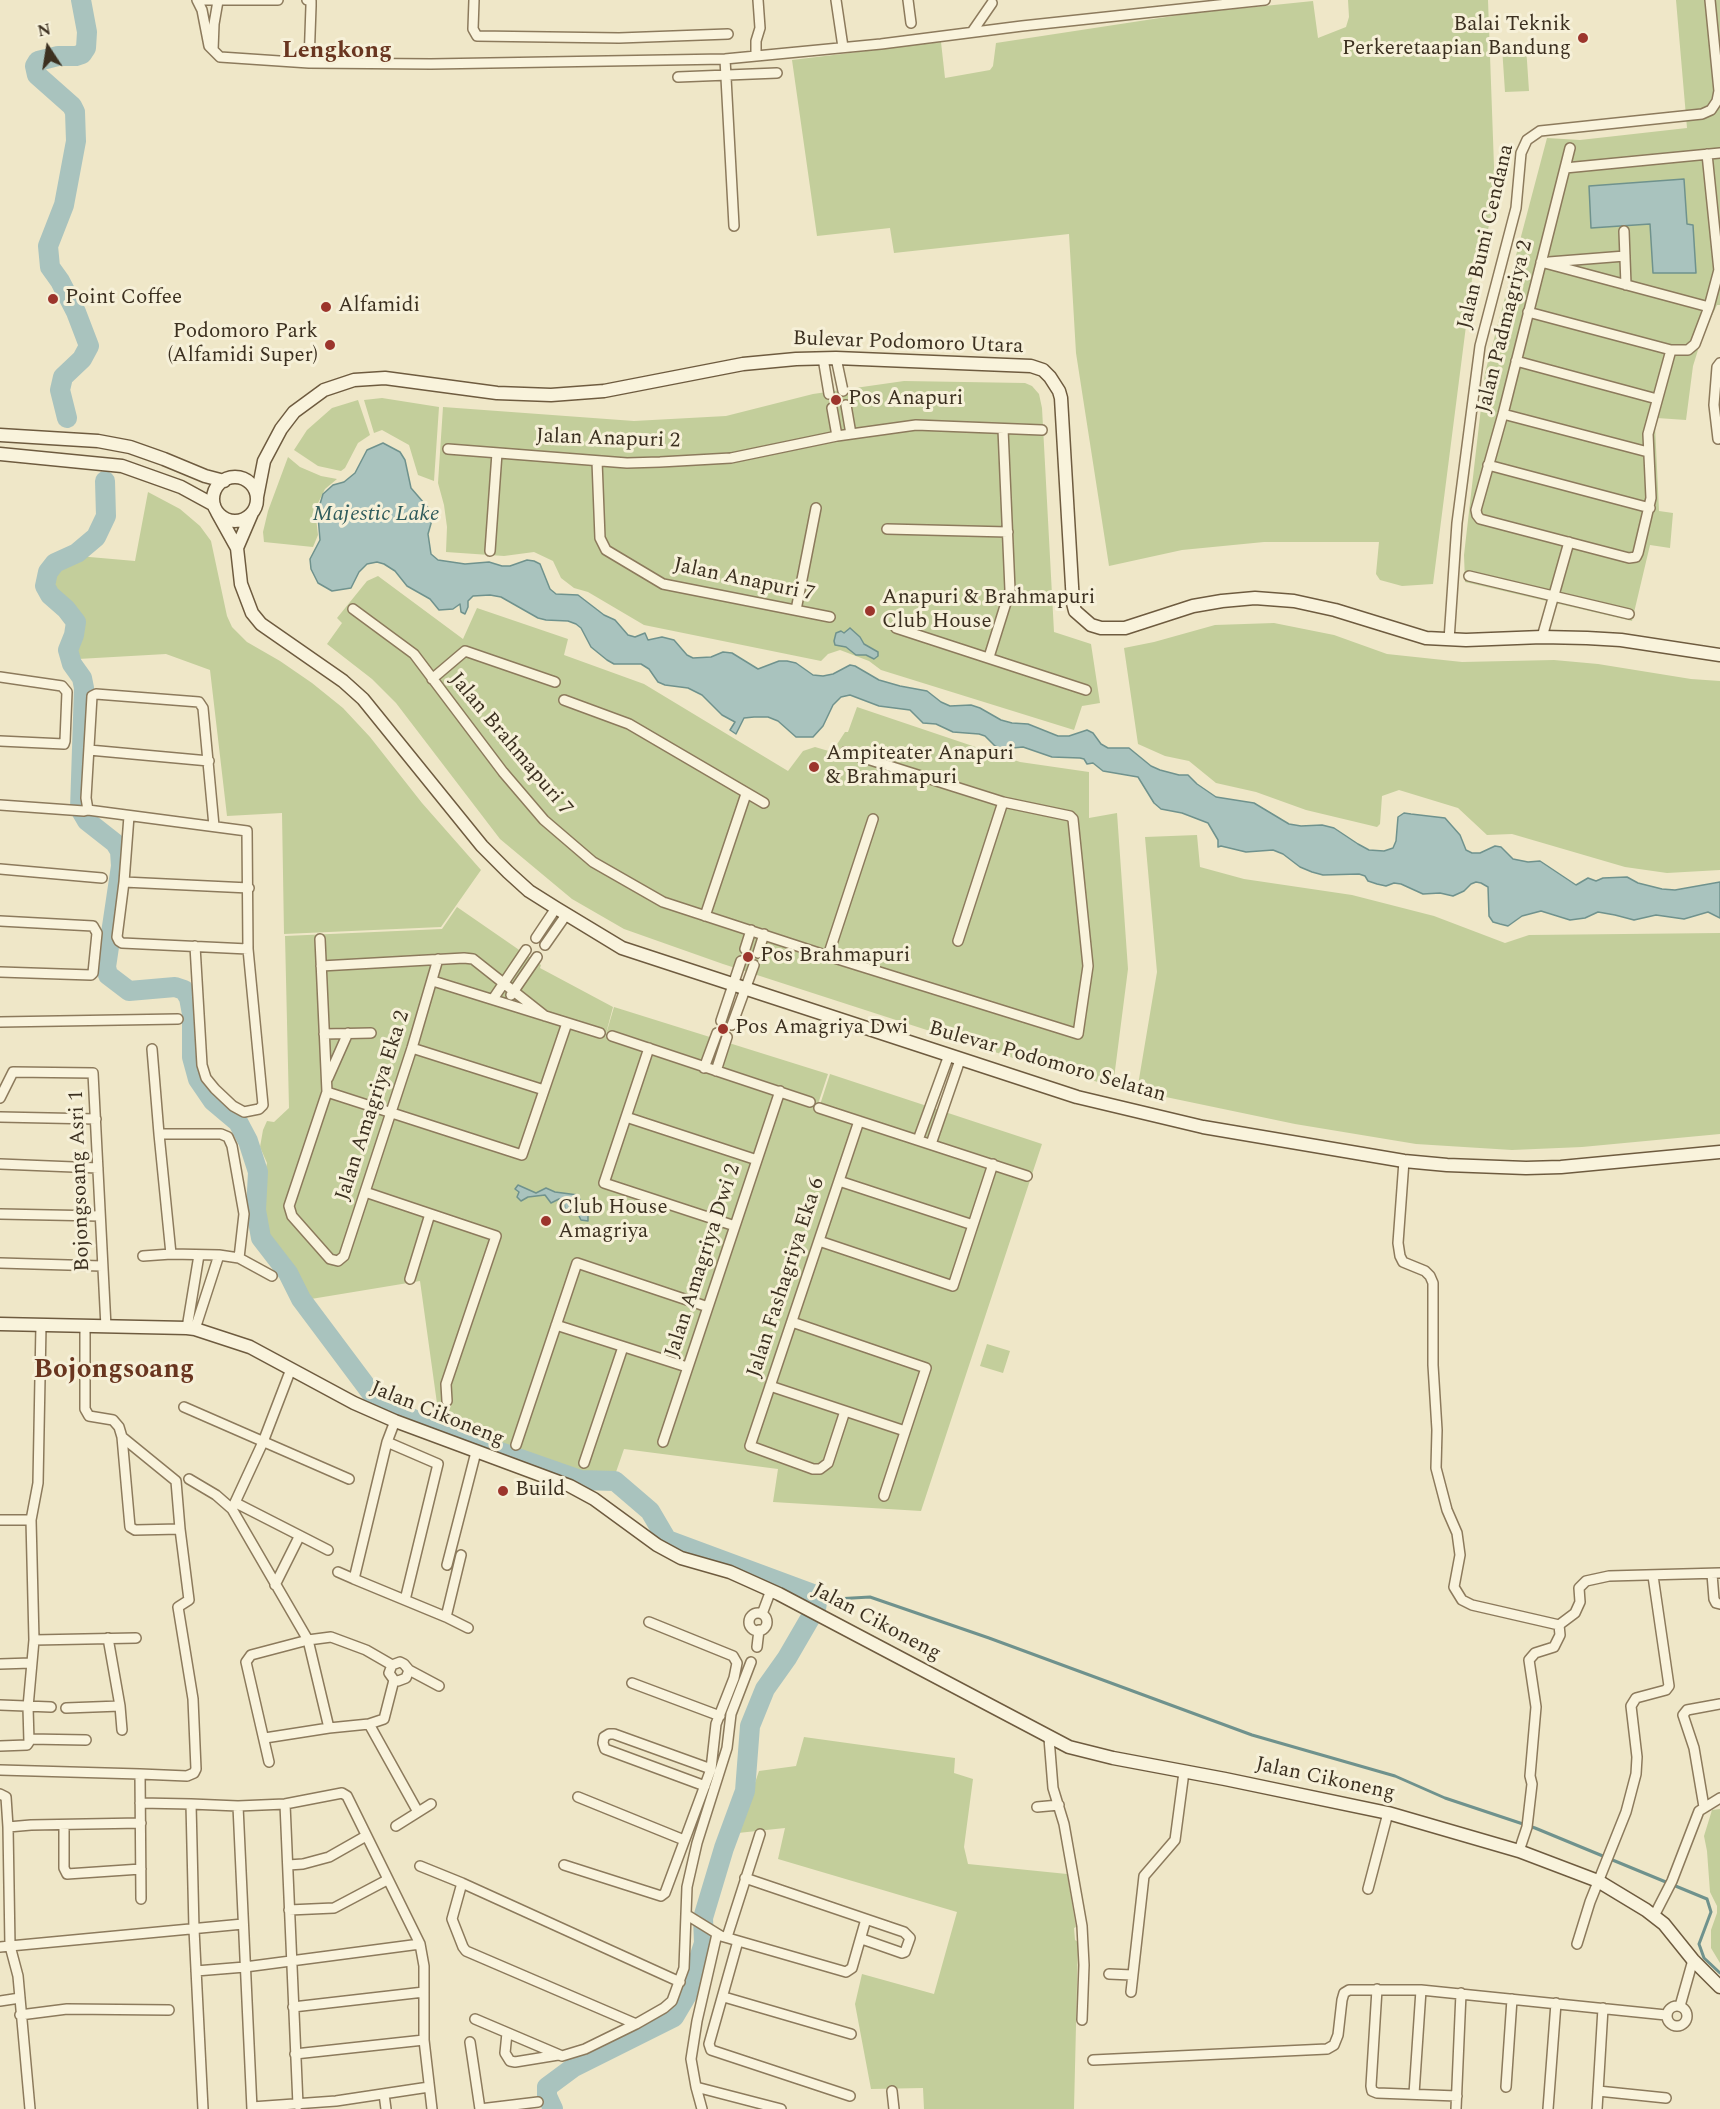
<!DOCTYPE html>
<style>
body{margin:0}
#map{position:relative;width:1720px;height:2109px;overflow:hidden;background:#efe7c8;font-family:Spectral,serif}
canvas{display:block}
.north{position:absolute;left:18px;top:18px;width:60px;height:60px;-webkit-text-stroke:4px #f6f0d8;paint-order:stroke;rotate:348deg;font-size:16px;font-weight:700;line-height:24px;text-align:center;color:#3c3020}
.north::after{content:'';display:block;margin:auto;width:21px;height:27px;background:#3c3020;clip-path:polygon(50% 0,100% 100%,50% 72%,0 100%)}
</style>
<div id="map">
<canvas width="1720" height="2109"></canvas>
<div class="north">N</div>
</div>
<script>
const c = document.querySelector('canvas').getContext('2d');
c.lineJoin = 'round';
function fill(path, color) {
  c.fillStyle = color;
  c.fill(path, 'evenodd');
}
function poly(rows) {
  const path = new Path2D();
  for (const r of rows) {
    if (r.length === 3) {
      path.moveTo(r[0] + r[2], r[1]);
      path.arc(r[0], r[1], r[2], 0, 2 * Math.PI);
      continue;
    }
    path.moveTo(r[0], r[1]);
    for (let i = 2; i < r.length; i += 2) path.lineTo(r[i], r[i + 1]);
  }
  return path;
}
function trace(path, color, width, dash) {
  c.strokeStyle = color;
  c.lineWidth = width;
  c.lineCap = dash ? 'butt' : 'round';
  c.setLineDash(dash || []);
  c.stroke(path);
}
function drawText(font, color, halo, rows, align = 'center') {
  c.font = font + ' Spectral,serif';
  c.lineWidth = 6;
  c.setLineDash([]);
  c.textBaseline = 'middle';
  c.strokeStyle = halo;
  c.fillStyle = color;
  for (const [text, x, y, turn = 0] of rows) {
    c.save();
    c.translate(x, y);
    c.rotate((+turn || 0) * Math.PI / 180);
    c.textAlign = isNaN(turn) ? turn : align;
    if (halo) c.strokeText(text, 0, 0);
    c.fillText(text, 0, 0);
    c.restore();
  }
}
fill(poly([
 [1348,0,1488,0,1495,194,1487,235,1472,279,1433,584,1402,586,1380,580,1376,574,1379,542,1264,542,1182,550,1109,566,1076,353,1069,234,894,253,890,228,817,236,792,60,941,42,945,78,990,70,993,66,996,43,1186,14,1313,1,1318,38,1346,27,1349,17],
 [1676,0,1720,0,1720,305,1717,305,1703,334,1693,366,1686,420,1657,418,1655,426,1659,511,1673,513,1670,548,1650,545,1632,621,1465,582,1464,555,1485,373,1547,138,1580,140,1687,128],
 [1526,46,1529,91,1505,92,1502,47],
 [904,381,1025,383,1032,386,1039,394,1042,408,1054,632,1091,644,1100,703,1082,706,1074,730,881,670,869,661,840,650,828,654,821,661,644,625,588,592,574,588,561,578,553,561,534,552,504,556,446,552,447,527,444,505,438,483,443,407,634,421,726,416,813,394],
 [382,398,439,407,434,481,418,475,409,445,382,430,374,433,364,400],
 [358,400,370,435,358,443,345,468,341,471,318,466,294,450,307,430,332,408],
 [288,457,300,467,321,476,337,479,325,489,318,503,316,518,318,535,313,547,264,542,263,532,268,511],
 [148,492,180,509,200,526,211,541,227,616,232,627,247,642,280,661,312,683,343,708,370,737,422,803,481,870,441,927,284,934,282,813,227,816,210,670,166,654,78,659,76,665,72,654,80,632,79,619,73,609,61,601,50,589,48,579,53,571,66,561,78,556,135,561],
 [378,576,463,639,477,608,568,639,564,655,644,684,788,771,803,751,815,747,832,752,845,732,848,732,857,707,1020,762,1089,772,1089,818,1117,813,1128,969,1113,1086,1038,1066,723,964,624,929,572,899,500,839,396,703,372,679,327,644,342,623,337,618,367,581],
 [1274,623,1334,635,1387,654,1462,662,1554,660,1598,664,1691,679,1720,681,1720,870,1667,873,1625,867,1512,834,1487,835,1458,808,1399,790,1382,796,1380,824,1377,827,1306,810,1256,792,1216,783,1189,761,1165,756,1138,744,1124,648,1154,642,1215,625],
 [1197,835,1200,867,1244,879,1352,895,1434,916,1505,943,1529,935,1720,933,1720,1134,1582,1147,1512,1150,1416,1144,1295,1124,1137,1091,1157,972,1145,837],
 [457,907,541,965,540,968,613,1007,604,1041,614,1007,828,1074,816,1110,818,1111,830,1074,1042,1144,921,1511,773,1502,778,1469,624,1449,615,1475,591,1479,440,1425,420,1281,305,1300,295,1274,258,1230,260,1193,267,1163,260,1147,263,1130,267,1121,274,1122,289,1108,285,936,442,929],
 [987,1344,1010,1351,1003,1373,980,1366],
 [804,1737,955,1758,954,1773,973,1779,964,1847,968,1864,1067,1874,1076,1927,1074,1928,1075,1940,1078,1942,1074,2109,924,2109,923,2088,871,2089,855,2004,862,1974,934,1994,957,1912,778,1859,785,1828,738,1833,759,1771,796,1766],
 [1720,1809,1720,1963,1711,1948,1711,1930,1717,1913,1717,1906,1710,1892,1707,1851,1704,1836,1712,1810]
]), '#c3ce9b');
const water = poly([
 [1684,179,1687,224,1693,225,1696,273,1653,273,1650,224,1591,228,1589,186,1684,179],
 [383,443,400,452,405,460,411,488,430,510,432,520,428,534,431,554,438,560,465,564,489,562,502,566,510,566,527,560,534,561,540,564,550,589,556,594,578,595,604,615,615,620,628,635,635,637,645,633,648,640,662,637,674,640,687,655,693,658,711,657,723,652,732,653,758,669,779,661,787,661,796,663,813,675,823,676,833,674,850,665,855,666,879,680,900,686,927,691,941,702,950,706,971,705,980,708,1001,720,1012,723,1028,724,1058,736,1069,736,1087,730,1093,733,1101,744,1108,748,1129,748,1151,766,1160,770,1179,775,1188,775,1197,784,1216,797,1254,803,1289,824,1301,826,1322,825,1334,828,1358,844,1369,850,1384,851,1393,848,1396,841,1398,817,1404,813,1411,814,1445,818,1460,835,1466,850,1472,853,1480,853,1495,846,1501,847,1513,859,1528,862,1540,861,1576,885,1588,878,1596,881,1603,878,1627,877,1638,883,1662,889,1675,890,1720,882,1720,918,1708,912,1684,919,1656,915,1634,920,1615,915,1598,912,1585,918,1570,920,1541,911,1522,916,1508,926,1500,924,1493,922,1489,916,1488,887,1481,883,1476,882,1471,884,1464,891,1453,896,1440,893,1423,894,1401,884,1394,883,1386,886,1377,884,1368,881,1365,876,1359,874,1323,875,1312,872,1300,867,1283,854,1273,850,1246,852,1221,846,1218,847,1218,840,1208,823,1182,813,1161,809,1154,803,1138,777,1103,771,1093,763,1087,764,1084,759,1080,758,1052,757,1023,747,1002,749,995,746,985,736,979,734,953,732,936,724,923,723,910,710,879,706,850,695,841,697,833,705,823,726,813,737,796,737,778,721,768,717,754,717,744,718,736,734,730,730,735,722,722,715,702,695,688,688,665,685,658,682,649,669,641,664,614,664,607,660,591,647,581,628,576,624,568,621,546,620,538,618,501,597,490,595,473,596,468,601,468,607,465,614,461,612,460,604,453,609,439,610,430,599,407,586,395,571,384,564,377,562,367,564,359,572,351,588,332,591,318,583,311,569,310,559,320,540,318,516,320,504,323,494,333,485,344,482,355,473,367,450,383,443],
 [850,628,860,637,864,644,878,652,878,656,874,659,866,655,856,655,846,647,835,645,834,641,836,633,841,631,844,633,850,628],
 [518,1185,536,1193,546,1188,555,1192,578,1195,581,1202,579,1204,573,1203,570,1205,570,1207,588,1215,588,1221,581,1220,578,1214,565,1210,564,1200,559,1199,551,1203,545,1195,528,1197,521,1201,517,1197,519,1192,515,1189,518,1185]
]);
fill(water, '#a9c3be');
trace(water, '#6f928d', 1.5);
trace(poly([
 [818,1600,870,1597,989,1638,1252,1735,1395,1776,1445,1798,1535,1828,1707,1899,1711,1912,1699,1944,1704,1958,1720,1973]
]), '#6f928d', 3);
trace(poly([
 [67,418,60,390,63,377,82,359,89,346,76,312,60,281,50,267,48,246,64,205,76,141,75,112,72,106,37,75,35,66,38,61,58,56,76,56,82,54,86,48,87,32,81,0],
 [105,481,106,516,96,537,77,553,55,563,48,572,45,586,50,595,66,609,76,622,74,635,68,650,72,664,82,678,84,688,80,809,87,821,115,843,120,851,121,866,106,967,108,975,129,991,175,987,184,990,189,998,192,1014,192,1057,198,1079,213,1101,238,1122,248,1141,258,1172,256,1210,261,1238,288,1273,301,1299,381,1406,463,1439,580,1480,615,1481,650,1511,667,1540,818,1596,816,1609],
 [553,2109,547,2096,547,2087,574,2067,674,2017,687,1995,704,1943,703,1918,724,1848,745,1791,750,1726,765,1689,787,1658,812,1615]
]), '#a9c3be', 20);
const street = poly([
 [197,0,202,10,209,46,220,57,309,63,431,64,725,59,881,44,1022,26,1265,0],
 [204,0,278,0],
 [307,0,311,1,311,6,309,63],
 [474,0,473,29,477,36,619,38,728,34],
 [836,0,843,47],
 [908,0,911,23],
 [972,32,992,3],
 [213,50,214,24,218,1],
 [756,56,756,41,760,28,758,0],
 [725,59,734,226],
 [678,77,777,73],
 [1570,148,1503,414,1476,510,1477,515,1480,519,1629,558,1636,557,1638,553,1651,498,1648,434,1671,350,1688,350,1695,344,1709,307,1720,266],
 [1707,154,1719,271],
 [1565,168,1720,153],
 [1624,231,1626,285],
 [1541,262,1709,307],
 [1549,262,1625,256],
 [1528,312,1671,350],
 [823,358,829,394],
 [836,358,843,391],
 [1516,361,1657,399],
 [846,405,851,434],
 [832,408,837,436],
 [1503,414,1648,452],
 [1718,439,1714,405,1717,367,1720,363],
 [448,449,627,463,660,462,731,458,837,436,916,425,1042,430],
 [597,461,600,538,606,550,663,584,830,617],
 [1488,465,1650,508],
 [887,529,1008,532],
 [490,551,497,453],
 [1469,576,1629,614],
 [353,609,414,654,503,772,544,820,593,862,663,902,828,956,1078,1034,1088,966,1073,819,1070,816,1003,802,845,752],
 [796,610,816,508],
 [896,628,1086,690],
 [1542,637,1569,542],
 [1449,640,1457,523,1480,346,1516,208,1521,153,1527,140,1540,131,1702,114,1711,110,1717,101,1719,91,1710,0],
 [989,657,1010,590,1003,429],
 [0,677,62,686,67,692,65,741,64,744,0,741],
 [432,679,465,651,555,682],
 [564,700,629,724,764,803],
 [89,750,209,761],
 [0,805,84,811,88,810,247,831,248,949,122,943,119,941,117,937,124,882,129,816],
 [88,810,86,798,92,696,96,694,199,702,203,708,214,826],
 [0,869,102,878],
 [124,882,249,888],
 [705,916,746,794],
 [0,921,93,926,97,933,93,973,91,975,0,972],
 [536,938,556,908],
 [320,939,327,1092,289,1206,292,1216,330,1259,338,1261,344,1256,412,1048,438,959],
 [958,941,1003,802],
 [545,945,566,915],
 [195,946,202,1065,206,1078,215,1089,233,1106,244,1112,259,1109,263,1105,248,949],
 [745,949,751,930],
 [758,953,764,934],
 [828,956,873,819],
 [321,966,464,958,473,959,545,1016],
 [433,981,600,1033],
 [511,995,537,957],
 [493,999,526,950],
 [721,1021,741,961],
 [0,1022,178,1019],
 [732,1025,754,965],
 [324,1034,371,1033],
 [612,1036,810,1102],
 [412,1048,544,1090],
 [649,1048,604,1183,735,1226],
 [152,1049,159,1134],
 [704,1068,717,1033],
 [716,1071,727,1037],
 [328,1078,348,1033],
 [327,1092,522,1155,567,1023],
 [0,1098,13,1072,93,1073,106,1327],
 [819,1108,1027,1176],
 [0,1117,96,1119],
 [626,1117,757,1160],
 [918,1140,949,1055],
 [931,1144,960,1060],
 [1404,1161,1398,1243,1400,1256,1403,1262,1425,1271,1430,1276,1433,1283,1433,1365,1437,1430,1436,1468,1447,1510,1457,1533,1460,1555,1454,1587,1462,1600,1472,1605,1559,1625,1575,1613,1580,1602,1579,1588,1586,1581,1609,1576,1720,1573],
 [0,1164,98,1168],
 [839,1181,973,1225],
 [365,1192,496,1236,446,1384,447,1401],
 [0,1214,100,1216],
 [819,1241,953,1286,993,1164],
 [171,1254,159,1134,221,1134,228,1137,232,1146,244,1214,239,1258],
 [143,1256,171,1254,219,1255,239,1258,272,1276],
 [0,1263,102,1266],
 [410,1279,430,1214],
 [792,1322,926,1368,884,1496],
 [556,1325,687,1367],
 [85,1326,85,1409,89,1416,113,1420,119,1427,122,1437,130,1527,135,1530,180,1529,176,1481,122,1437],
 [187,1328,199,1255],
 [195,1329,219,1255],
 [770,1386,905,1431],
 [184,1407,349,1479],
 [845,1411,828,1463,820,1469,813,1469,750,1446,859,1121],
 [387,1442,395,1421],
 [663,1442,780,1091],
 [516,1445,577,1263,708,1307],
 [584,1463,623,1347],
 [189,1479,216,1495,232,1509,308,1640,329,1728,369,1724],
 [236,1503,328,1550],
 [232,1509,263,1442,291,1369],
 [0,1520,31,1520],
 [447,1565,476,1452],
 [338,1572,354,1579],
 [1712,1574,1714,1599,1716,1603,1720,1604],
 [275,1585,299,1537],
 [405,1600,438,1464,387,1442,354,1579,446,1617,461,1555],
 [758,1622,9],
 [762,1614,771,1590],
 [446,1617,468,1628],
 [34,1640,136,1638],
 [757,1647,759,1630],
 [0,1664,31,1663],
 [409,1670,439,1686],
 [394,1680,384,1719,369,1724,418,1812],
 [632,1683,720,1716],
 [0,1705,51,1707],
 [120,1706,122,1730],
 [66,1708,120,1706,108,1638],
 [265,1738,329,1728],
 [1049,1738,1053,1788,1064,1824,1082,1926,1084,1965,1082,2020],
 [29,1739,86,1740],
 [0,1746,27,1745,29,1742,28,1707,34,1640,31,1520,38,1483,41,1325],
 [269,1762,246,1662,251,1655,308,1640,331,1637,366,1650,392,1665,400,1662,404,1664,409,1670,406,1678,398,1681,394,1680,389,1673,392,1665],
 [0,1770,140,1774],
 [705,1786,605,1749,603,1743,604,1737,609,1734,614,1734,711,1769],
 [0,1794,6,1797,8,1827],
 [578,1797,684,1840],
 [140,1803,191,1804],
 [285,1804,298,2105],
 [238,1806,285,1804,342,1793,347,1796,420,1944,424,1966,424,2040,432,2109],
 [1037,1807,1059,1805],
 [1704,1807,1694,1748,1683,1715,1687,1710,1720,1704],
 [64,1825,64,1868,67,1874,141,1869],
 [396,1826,431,1804],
 [1519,1851,1527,1827,1532,1784,1530,1776,1536,1707,1529,1660,1535,1653,1554,1647,1560,1635,1559,1625],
 [288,1865,303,1864,329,1857,366,1836],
 [564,1865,661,1896,665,1893,711,1769,716,1724,734,1678,737,1663,733,1656,649,1622],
 [420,1866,462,1883,680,1982],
 [745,1878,904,1932,910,1938,905,1952,902,1953,862,1939],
 [462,1883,452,1919,463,1947,466,1951,636,2024],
 [1368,1889,1388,1813],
 [141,1899,140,1774,187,1776,194,1773,196,1769,193,1699,178,1607,189,1600,180,1529],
 [289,1910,334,1908,387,1880],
 [687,1915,721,1936,846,1972,852,1968,866,1919],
 [1654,1916,1672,1881,1699,1811,1720,1798],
 [717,1934,697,2021,691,2059,696,2087,781,2109],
 [727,1937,760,1834],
 [738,1941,709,2044,711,2050,850,2096],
 [1577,1944,1590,1902,1626,1812,1636,1774,1637,1757,1631,1706,1636,1698,1666,1690,1669,1686,1653,1576],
 [0,1947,10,1946,8,1827,31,1825,141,1823],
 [196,1971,245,1967,420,1944],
 [1109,1974,1132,1975],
 [1377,1989,1371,2086,1372,2091,1377,2093,1457,2096],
 [1131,1992,1144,1876,1175,1840,1184,1772],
 [724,1997,851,2034],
 [0,2001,20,1998],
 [1677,2016,10],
 [1680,2006,1693,1960],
 [293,2007,424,1992],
 [20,2015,67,2009,169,2010],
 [475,2019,562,2056,585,2049,636,2024,664,2008,672,2001,684,1968,687,1887,697,1843,727,1748,731,1714,751,1662],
 [507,2033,505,2053,510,2061,515,2062,558,2055],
 [470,2042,480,2109],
 [295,2054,424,2040],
 [1093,2060,1327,2049,1334,2045,1338,2035,1342,2000,1344,1993,1349,1990,1421,1990,1666,2015],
 [696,2087,702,2109],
 [1506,2087,1512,1999],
 [892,2091,894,2109],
 [1598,2091,1666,2098],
 [384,2094,386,2109],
 [1414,2094,1421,1990],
 [252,2107,336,2101,429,2087],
 [30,2109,18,1976,10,1946,243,1924],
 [203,2109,194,1929,191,1804,238,1806,252,2109],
 [480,2109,538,2102],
 [1456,2109,1461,1993],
 [1548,2109,1556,2003],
 [1597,2109,1603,2008]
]);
const secondary = poly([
 [0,435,98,441,130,447,164,459,205,476,224,481],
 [0,454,122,466,181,487,214,505],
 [235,499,22],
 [257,497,264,461,281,429,294,412,324,390,354,380,385,378,497,393,551,395,604,391,743,364,796,359,836,358,1031,366,1043,370,1050,377,1059,391,1061,398,1073,603,1075,611,1091,625,1101,628,1125,628,1193,606,1222,601,1255,598,1294,601,1335,610,1426,638,1466,640,1542,637,1587,638,1621,640,1720,655],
 [217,512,237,548,241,584,252,613,261,624,343,681,363,699,482,846,508,872,529,891,556,908,622,948,1077,1097,1203,1127,1404,1161,1447,1165,1526,1168,1561,1167,1720,1152],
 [237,548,252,513],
 [0,1324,187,1328,195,1329,250,1347,354,1403,395,1421,570,1486,594,1499,657,1545,681,1558,730,1572,779,1594,1069,1747,1113,1758,1225,1779,1388,1813,1519,1851,1598,1881,1646,1910,1664,1924,1693,1960,1720,1987]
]);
trace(street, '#8c7a5c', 12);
trace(secondary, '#6e5b3f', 15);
trace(street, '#f9f3dc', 9);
trace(secondary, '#f9f3dc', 12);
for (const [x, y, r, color] of [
 [1583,38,6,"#9c352c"],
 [53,299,6,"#9c352c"],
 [326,307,6,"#9c352c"],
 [330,345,6,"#9c352c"],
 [836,400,6,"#9c352c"],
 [870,611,6,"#9c352c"],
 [814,767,6,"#9c352c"],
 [748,957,6,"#9c352c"],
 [723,1029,6,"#9c352c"],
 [546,1221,6,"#9c352c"],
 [503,1491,6,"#9c352c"]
]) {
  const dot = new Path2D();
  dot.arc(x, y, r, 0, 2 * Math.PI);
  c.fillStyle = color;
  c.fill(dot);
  trace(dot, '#f6f0d8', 2);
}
drawText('21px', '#3c3020', '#f6f0d8', [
 ["Balai Teknik",1571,26,"right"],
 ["Perkeretaapian Bandung",1571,50,"right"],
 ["Point Coffee",65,299],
 ["Alfamidi",338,307],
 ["Podomoro Park",318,333,"right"],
 ["(Alfamidi Super)",318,357,"right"],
 ["Pos Anapuri",848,400],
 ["Anapuri & Brahmapuri",882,599],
 ["Club House",882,623],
 ["Ampiteater Anapuri",826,755],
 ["& Brahmapuri",826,779],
 ["Pos Brahmapuri",760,957],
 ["Pos Amagriya Dwi",735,1029],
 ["Club House",558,1209],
 ["Amagriya",558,1233],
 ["Build",515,1491]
], 'left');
drawText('21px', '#3c3020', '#f6f0d8', [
 ["Jalan Bumi Cendana",1487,237,-77],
 ["Jalan Padmagriya 2",1506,327,-76],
 ["Bulevar Podomoro Utara",908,344,2],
 ["Jalan Anapuri 2",608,440,2],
 ["Jalan Anapuri 7",744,581,12],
 ["Jalan Brahmapuri 7",510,745,50],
 ["Bulevar Podomoro Selatan",1047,1063,16],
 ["Jalan Amagriya Eka 2",374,1106,-72],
 ["Bojongsoang Asri 1",81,1181,-92],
 ["Jalan Amagriya Dwi 2",704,1261,-72],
 ["Jalan Fashagriya Eka 6",787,1278,-72],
 ["Jalan Cikoneng",437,1415,22],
 ["Jalan Cikoneng",876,1623,28],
 ["Jalan Cikoneng",1325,1780,12]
]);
drawText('italic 22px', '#2f5b5c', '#f6f0d8', [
 ["Majestic Lake",376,516]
]);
drawText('bold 24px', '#69351f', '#f6f0d8', [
 ["Lengkong",337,52]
]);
drawText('bold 27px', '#69351f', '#f6f0d8', [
 ["Bojongsoang",114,1372]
]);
</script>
